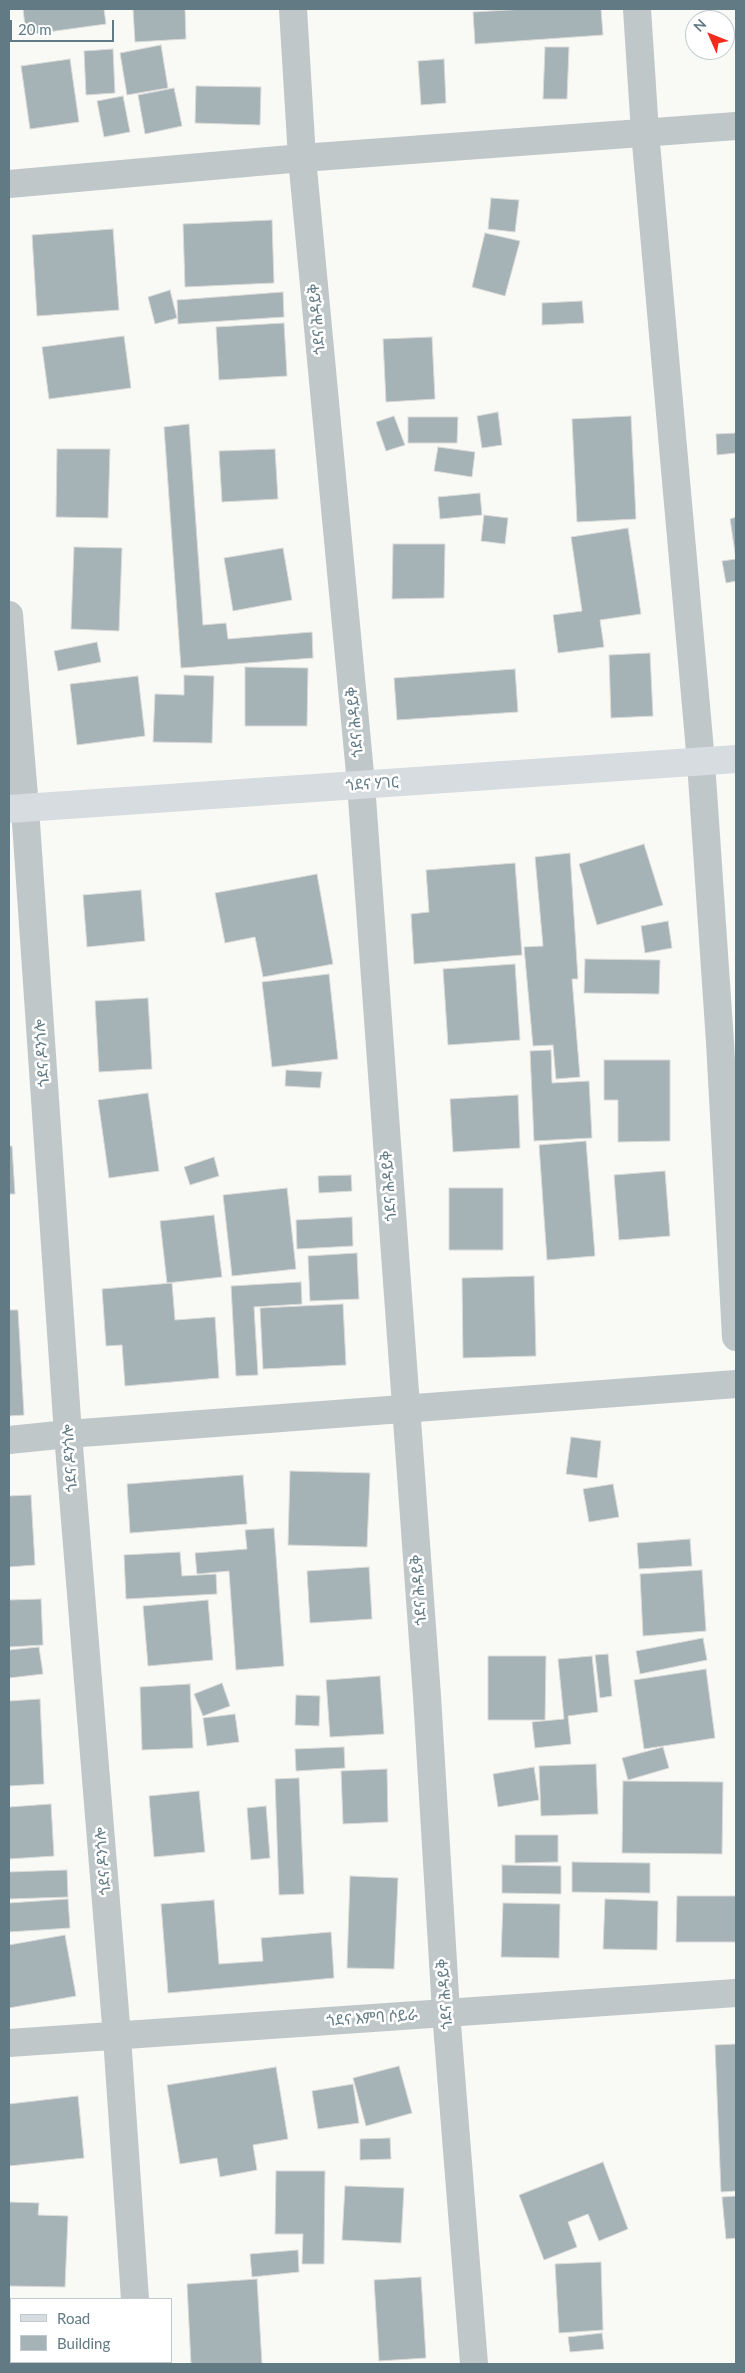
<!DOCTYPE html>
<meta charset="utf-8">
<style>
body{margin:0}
#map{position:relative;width:745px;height:2373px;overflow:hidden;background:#f9f9f6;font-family:Lato,sans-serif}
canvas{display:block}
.frame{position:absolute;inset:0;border:10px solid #617a84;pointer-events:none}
.legend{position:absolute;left:10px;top:2298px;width:162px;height:65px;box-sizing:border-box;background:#fff;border:1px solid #c0cace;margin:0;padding:6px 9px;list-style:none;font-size:15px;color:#617a84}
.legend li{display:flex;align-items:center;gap:10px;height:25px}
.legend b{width:25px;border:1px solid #c0cace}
.north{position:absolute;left:685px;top:10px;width:50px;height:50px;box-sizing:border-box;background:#fff;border:1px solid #c0cace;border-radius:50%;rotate:314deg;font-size:14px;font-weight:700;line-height:20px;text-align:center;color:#617a84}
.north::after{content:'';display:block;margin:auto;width:18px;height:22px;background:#f22d1e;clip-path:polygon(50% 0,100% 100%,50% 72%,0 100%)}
.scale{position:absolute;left:10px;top:20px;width:104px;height:22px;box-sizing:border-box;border:2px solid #617a84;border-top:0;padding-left:6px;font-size:15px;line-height:18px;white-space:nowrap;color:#617a84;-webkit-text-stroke:4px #fff;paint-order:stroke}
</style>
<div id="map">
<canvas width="745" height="2373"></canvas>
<div class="frame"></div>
<ul class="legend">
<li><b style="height:6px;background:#d6dcdf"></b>Road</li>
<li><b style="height:14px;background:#a5b3b7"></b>Building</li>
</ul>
<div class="north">N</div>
<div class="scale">20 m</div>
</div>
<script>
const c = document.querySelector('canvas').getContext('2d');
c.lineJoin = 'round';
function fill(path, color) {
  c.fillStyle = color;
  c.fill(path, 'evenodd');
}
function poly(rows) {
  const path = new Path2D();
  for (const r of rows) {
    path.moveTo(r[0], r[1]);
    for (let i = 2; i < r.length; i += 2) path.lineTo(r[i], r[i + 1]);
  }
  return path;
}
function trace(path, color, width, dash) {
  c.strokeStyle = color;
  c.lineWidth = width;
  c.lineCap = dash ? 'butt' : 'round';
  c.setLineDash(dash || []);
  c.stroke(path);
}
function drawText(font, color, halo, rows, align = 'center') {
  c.font = font + ' Lato,"Noto Sans Ethiopic",sans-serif';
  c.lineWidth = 5;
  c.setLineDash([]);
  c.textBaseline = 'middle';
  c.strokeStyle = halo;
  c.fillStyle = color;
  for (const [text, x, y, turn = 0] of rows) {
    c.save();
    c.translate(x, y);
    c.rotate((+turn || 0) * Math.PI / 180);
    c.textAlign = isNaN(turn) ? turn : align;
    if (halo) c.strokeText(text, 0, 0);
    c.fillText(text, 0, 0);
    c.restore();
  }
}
const building = poly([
 [23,9,104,9,106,24,26,35,23,9],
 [133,9,185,9,186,39,135,42,133,9],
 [525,9,601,9,603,35,475,44,473,12,525,9],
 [161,45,168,88,127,95,120,53,161,45],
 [545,47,569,47,567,99,543,99,545,47],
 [113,49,115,93,86,95,84,51,113,49],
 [70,59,79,122,30,129,21,66,70,59],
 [444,59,446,103,421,105,418,61,444,59],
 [196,86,261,87,260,125,195,123,196,86],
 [174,88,182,126,145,134,138,95,174,88],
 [123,96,130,132,104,137,97,101,123,96],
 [491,198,519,200,515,232,488,229,491,198],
 [272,220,274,283,185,287,183,224,272,220],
 [113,229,119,310,37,316,32,235,113,229],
 [485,233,520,241,505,296,472,287,485,233],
 [170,290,177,318,155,324,148,297,170,290],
 [283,292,284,317,178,324,177,300,283,292],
 [582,301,584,323,542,325,542,303,582,301],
 [284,323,287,376,219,380,216,327,284,323],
 [124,336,131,388,49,399,42,347,124,336],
 [432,337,435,399,386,402,383,339,432,337],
 [498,412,502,445,482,448,477,416,498,412],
 [394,416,405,445,386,451,376,422,394,416],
 [631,416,636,519,577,522,572,419,631,416],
 [408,417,458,417,457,443,408,443,408,417],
 [189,424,203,625,226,623,228,639,312,632,313,658,181,668,164,427,189,424],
 [736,433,736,453,717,455,716,434,736,433],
 [438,447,475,452,472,477,434,471,438,447],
 [57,449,110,449,108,518,56,517,57,449],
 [275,449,278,499,222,502,219,451,275,449],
 [480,493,482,515,440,519,438,497,480,493],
 [484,515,508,518,505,544,481,541,484,515],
 [736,517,736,581,726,583,722,561,736,559,730,519,736,517],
 [628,528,641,614,600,620,604,647,558,653,553,615,582,611,571,537,628,528],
 [393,544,445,544,444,598,392,599,393,544],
 [74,547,122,548,119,631,71,629,74,547],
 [283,548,292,600,233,611,224,558,283,548],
 [97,642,101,662,58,671,54,651,97,642],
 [650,653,653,716,611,718,609,655,650,653],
 [245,667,308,668,307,726,245,726,245,667],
 [515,669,518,712,397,720,394,678,515,669],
 [184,675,214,676,212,743,153,742,155,694,184,695,184,675],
 [138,676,145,736,77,745,70,684,138,676],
 [644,844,663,905,597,925,579,864,644,844],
 [570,853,578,979,572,979,580,1077,556,1079,553,1045,533,1046,524,947,543,946,535,857,570,853],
 [515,863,522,955,414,964,411,914,429,912,426,870,515,863],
 [317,874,333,964,263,977,255,937,225,943,215,893,317,874],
 [141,890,145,941,87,947,83,895,141,890],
 [668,921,672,948,645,953,641,926,668,921],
 [585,959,660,960,659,994,584,993,585,959],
 [515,964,520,1040,448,1045,443,969,515,964],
 [329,974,338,1059,272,1067,262,982,329,974],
 [148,998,152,1069,99,1072,95,1001,148,998],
 [551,1050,552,1083,589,1081,592,1138,534,1141,530,1051,551,1050],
 [604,1060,670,1060,670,1141,618,1142,618,1100,604,1100,604,1060],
 [286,1070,322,1072,320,1088,285,1086,286,1070],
 [148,1093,159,1171,109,1178,98,1100,148,1093],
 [518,1095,520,1148,453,1152,450,1099,518,1095],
 [586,1141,595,1256,547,1260,539,1145,586,1141],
 [9,1146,12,1146,15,1194,9,1194,9,1146],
 [214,1157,219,1176,190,1185,184,1167,214,1157],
 [665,1171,670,1236,619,1240,614,1175,665,1171],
 [351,1175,352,1191,319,1193,318,1176,351,1175],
 [287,1188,296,1269,232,1276,223,1195,287,1188],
 [449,1188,503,1188,503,1250,449,1250,449,1188],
 [214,1215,222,1277,167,1283,160,1221,214,1215],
 [352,1217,353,1246,297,1249,296,1220,352,1217],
 [357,1253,359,1299,310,1301,308,1256,357,1253],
 [534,1276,536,1356,463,1358,462,1278,534,1276],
 [301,1282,302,1304,254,1307,258,1375,236,1376,231,1286,301,1282],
 [172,1283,175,1320,215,1317,219,1378,125,1386,122,1345,106,1346,102,1289,172,1283],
 [343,1304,346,1365,263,1369,260,1308,343,1304],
 [9,1310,18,1310,24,1415,9,1416,9,1310],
 [571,1437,601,1441,597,1478,566,1474,571,1437],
 [290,1471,370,1473,367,1547,288,1545,290,1471],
 [243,1475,247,1524,130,1533,127,1484,243,1475],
 [613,1484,619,1517,589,1522,583,1489,613,1484],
 [31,1495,35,1565,9,1567,9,1496,31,1495],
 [274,1528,284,1666,236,1670,229,1571,197,1574,195,1553,247,1549,245,1530,274,1528],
 [690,1539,692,1566,639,1569,637,1543,690,1539],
 [180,1552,182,1576,216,1574,217,1594,126,1599,124,1555,180,1552],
 [369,1567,372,1619,310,1623,307,1571,369,1567],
 [702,1570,706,1631,643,1636,640,1574,702,1570],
 [41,1599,43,1645,9,1647,9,1600,41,1599],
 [208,1600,213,1660,148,1666,143,1606,208,1600],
 [703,1638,707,1660,640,1674,636,1651,703,1638],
 [39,1647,43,1674,9,1678,9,1650,39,1647],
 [608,1654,612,1696,600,1698,595,1655,608,1654],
 [488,1656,546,1656,545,1720,488,1720,488,1656],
 [592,1656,598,1712,568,1716,571,1744,535,1748,532,1722,564,1719,558,1659,592,1656],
 [706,1669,715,1738,644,1749,634,1680,706,1669],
 [380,1676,384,1734,330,1737,326,1680,380,1676],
 [222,1683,230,1706,203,1716,194,1694,222,1683],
 [190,1684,193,1748,142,1750,140,1687,190,1684],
 [296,1695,320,1696,319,1726,295,1725,296,1695],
 [40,1699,44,1784,9,1786,9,1701,40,1699],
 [235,1714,239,1742,207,1746,203,1718,235,1714],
 [344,1747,345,1768,296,1771,295,1749,344,1747],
 [663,1747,669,1768,628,1780,622,1758,663,1747],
 [596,1764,598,1814,541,1816,539,1766,596,1764],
 [534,1767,539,1800,498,1807,493,1774,534,1767],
 [387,1769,388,1822,343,1824,341,1771,387,1769],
 [299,1778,304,1894,279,1895,275,1779,299,1778],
 [623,1781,723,1782,722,1854,622,1853,623,1781],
 [199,1791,205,1852,154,1857,149,1796,199,1791],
 [51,1804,54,1856,9,1859,9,1807,51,1804],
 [266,1806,270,1858,251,1860,247,1808,266,1806],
 [515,1835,558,1835,558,1862,515,1863,515,1835],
 [572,1862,650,1863,650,1893,572,1892,572,1862],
 [502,1865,561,1866,561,1894,502,1893,502,1865],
 [67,1870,68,1897,9,1899,9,1872,67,1870],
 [350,1876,398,1878,394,1969,347,1968,350,1876],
 [677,1896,736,1896,736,1942,676,1942,677,1896],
 [68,1899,70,1928,9,1932,9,1903,68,1899],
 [605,1899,658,1901,657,1950,603,1949,605,1899],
 [214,1900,219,1964,263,1961,261,1938,331,1932,334,1978,168,1993,161,1904,214,1900],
 [503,1903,560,1904,559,1958,501,1957,503,1903],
 [65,1935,76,1996,9,2008,9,1945,65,1935],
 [736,2044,736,2191,721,2192,715,2045,736,2044],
 [399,2066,412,2113,366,2126,353,2078,399,2066],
 [276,2067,288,2139,253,2145,257,2170,220,2177,217,2158,180,2164,167,2085,276,2067],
 [353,2084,359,2123,318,2129,312,2091,353,2084],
 [78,2096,84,2158,9,2166,9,2104,78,2096],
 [390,2138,391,2159,360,2160,360,2139,390,2138],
 [603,2162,628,2229,599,2241,588,2214,568,2222,577,2247,544,2260,519,2195,603,2162],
 [276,2171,325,2171,324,2264,302,2264,303,2234,275,2234,276,2171],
 [345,2186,404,2188,401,2243,342,2240,345,2186],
 [736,2196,736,2238,726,2239,722,2197,736,2196],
 [9,2202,39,2203,38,2215,68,2216,65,2287,9,2286,9,2202],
 [298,2250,299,2272,252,2277,250,2254,298,2250],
 [601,2262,603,2330,559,2333,555,2264,601,2262],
 [421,2277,426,2358,379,2361,374,2280,421,2277],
 [257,2279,262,2364,191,2364,187,2284,257,2279],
 [9,2305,11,2305,11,2362,81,2362,81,2364,9,2364,9,2305],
 [602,2333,604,2349,570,2352,568,2337,602,2333]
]);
fill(building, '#a5b3b7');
trace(building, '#dbdad8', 1);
trace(poly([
 [293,9,302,158,361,784,427,1696,446,2012,474,2364],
 [637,9,645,132,701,762,720,1042,736,1337],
 [9,184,302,158,736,126],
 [9,615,25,808,68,1434,117,2037,135,2299],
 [9,1440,68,1434,736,1384],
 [9,2043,736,1993],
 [139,2362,140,2364]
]), '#bfc7c9', 28);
trace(poly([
 [9,809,736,759]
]), '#d6dcdf', 28);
drawText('15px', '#617a84', '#fff', [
 ["ጎደና ሕዳይቅ",317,319,-95],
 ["ጎደና ሕዳይቅ",355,722,-95],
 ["ጎደና ሃገር",372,784,-4],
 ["ጎደና ዶንጎሎ",42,1053,-94],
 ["ጎደና ሕዳይቅ",389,1186,-94],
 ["ጎደና ዶንጎሎ",70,1458,-94],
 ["ጎደና ሕዳይቅ",419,1590,-94],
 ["ጎደና ዶንጎሎ",103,1861,-95],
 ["ጎደና ሕዳይቅ",445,1994,-94],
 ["ጎደና እምባ ሶይራ",372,2018,-4]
]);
</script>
